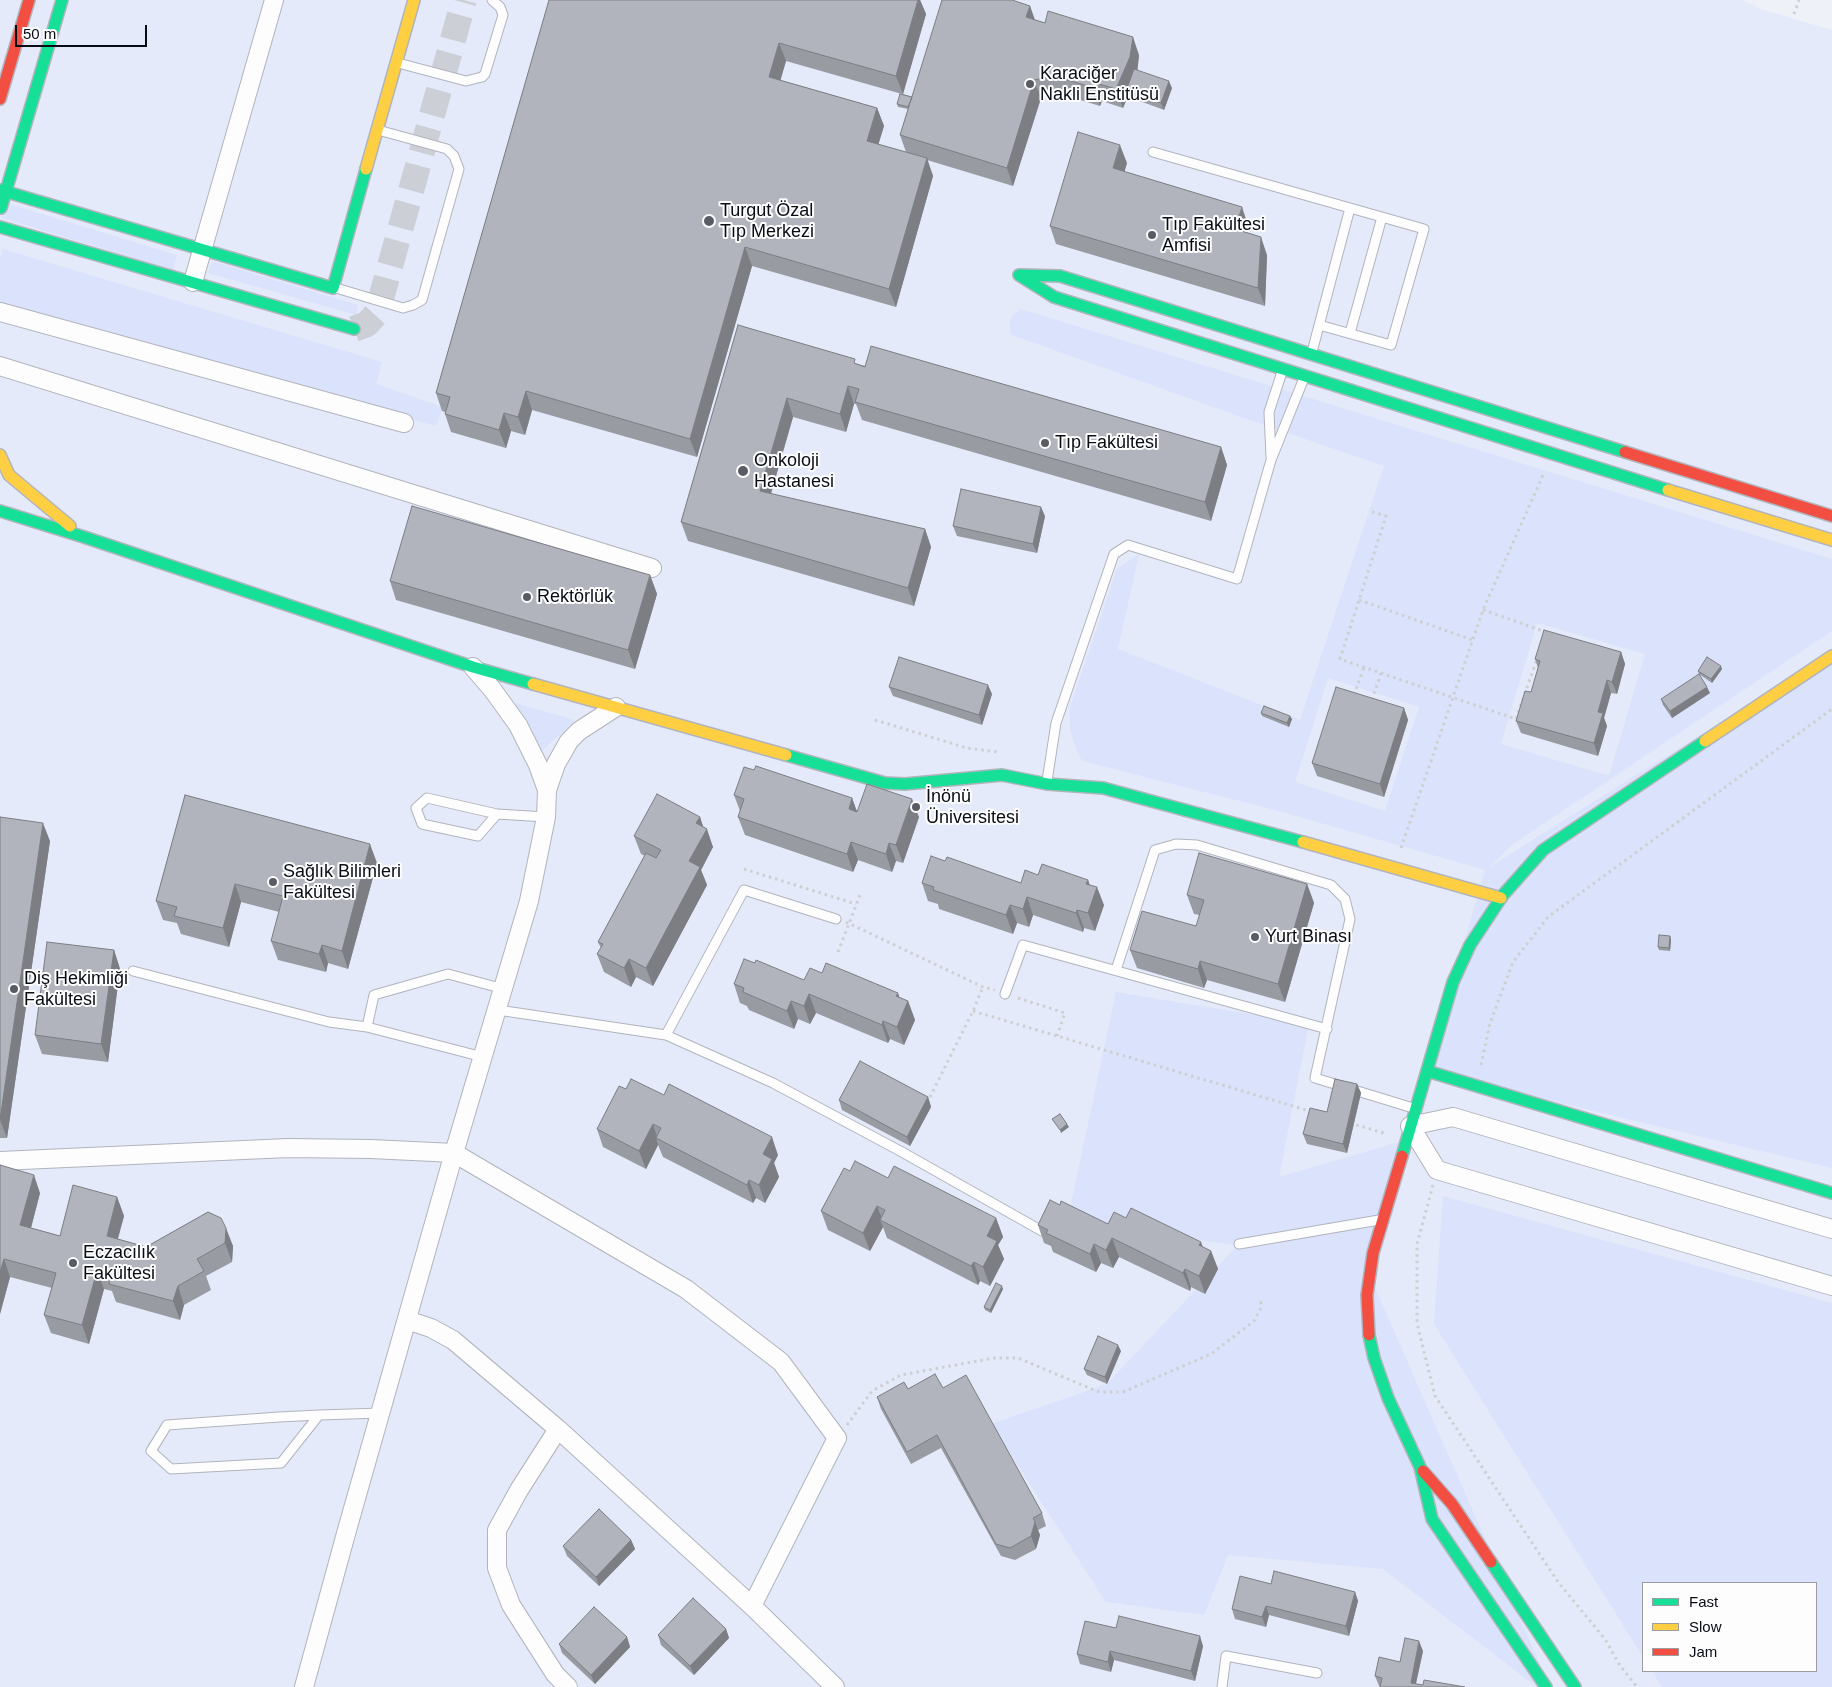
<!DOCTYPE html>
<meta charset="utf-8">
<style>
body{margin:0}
#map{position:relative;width:1832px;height:1687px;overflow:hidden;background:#eff1f8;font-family:Arial,sans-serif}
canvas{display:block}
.legend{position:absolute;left:1642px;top:1582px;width:175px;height:90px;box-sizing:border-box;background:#fdfdfd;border:1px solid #9b9da0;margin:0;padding:6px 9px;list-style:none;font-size:15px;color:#080c15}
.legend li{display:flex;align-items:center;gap:10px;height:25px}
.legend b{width:25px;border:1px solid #9b9da0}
.scale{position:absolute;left:15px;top:25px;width:132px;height:22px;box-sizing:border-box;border:2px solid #080c15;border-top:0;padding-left:6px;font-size:15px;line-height:18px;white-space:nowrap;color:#080c15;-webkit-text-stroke:4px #fdfdfd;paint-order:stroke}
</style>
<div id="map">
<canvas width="1832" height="1687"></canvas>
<ul class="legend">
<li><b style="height:6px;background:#16e098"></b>Fast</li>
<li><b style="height:6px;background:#ffcf43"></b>Slow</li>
<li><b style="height:6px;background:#f24e42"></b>Jam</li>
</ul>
<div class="scale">50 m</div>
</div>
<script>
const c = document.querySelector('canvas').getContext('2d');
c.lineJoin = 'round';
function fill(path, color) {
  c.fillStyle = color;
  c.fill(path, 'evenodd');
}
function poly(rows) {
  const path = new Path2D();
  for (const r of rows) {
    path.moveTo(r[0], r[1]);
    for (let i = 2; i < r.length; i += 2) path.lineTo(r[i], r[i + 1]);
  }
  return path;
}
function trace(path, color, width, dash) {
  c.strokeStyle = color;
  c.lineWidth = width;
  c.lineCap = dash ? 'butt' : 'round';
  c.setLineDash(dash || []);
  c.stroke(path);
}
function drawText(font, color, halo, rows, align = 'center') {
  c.font = font + ' Arial,sans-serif';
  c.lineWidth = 4;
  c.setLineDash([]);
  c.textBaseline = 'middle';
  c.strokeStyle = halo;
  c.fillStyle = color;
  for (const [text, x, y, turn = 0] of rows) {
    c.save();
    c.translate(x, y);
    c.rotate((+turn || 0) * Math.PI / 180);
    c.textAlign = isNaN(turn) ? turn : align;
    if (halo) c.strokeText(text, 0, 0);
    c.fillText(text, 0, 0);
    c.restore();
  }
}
fill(poly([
 [0,0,1743,0,1764,10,1832,30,1832,1687,0,1687],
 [1643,1583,1816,1583,1816,1671,1643,1671]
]), '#e5eafa');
fill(poly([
 [6,203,177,255,173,270,2,218],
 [3,249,382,362,376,384,443,407,436,426,0,308,0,259],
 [212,261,358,305,356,315,208,273],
 [1021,309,1832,559,1832,631,1513,844,1488,868,1832,652,1832,1168,1427,1071,1485,870,1275,810,1082,761,1077,751,1070,730,1070,707,1117,569,1139,554,1118,649,1300,720,1384,466,1244,418,1012,335,1010,331,1010,320,1013,315],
 [1537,623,1645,654,1610,773,1607,775,1501,744],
 [1328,678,1419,707,1385,811,1295,782],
 [512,702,575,720,542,751],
 [1116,992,1309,1024,1279,1177,1406,1140,1369,1274,1550,1687,1537,1687,1383,1569,1228,1555,1204,1615,1106,1602,991,1424,1107,1384,1238,1245,1067,1223],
 [1443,1196,1832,1303,1832,1687,1662,1687,1652,1671,1816,1671,1816,1583,1643,1583,1643,1657,1434,1324]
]), '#dae3fb');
trace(poly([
 [354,329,367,324,377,313,464,0]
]), '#cccfd6', 26, [26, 13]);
const lane = poly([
 [398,63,466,81,482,77,485,74,503,15,500,7,492,0],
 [1153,152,1424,229,1391,345,1319,325],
 [336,288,403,308,413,305,422,300,459,169,454,156,447,149,378,130],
 [1350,333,1382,217],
 [1312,352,1350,208],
 [1271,457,1269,412,1282,372],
 [1047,781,1056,723,1114,554,1128,545,1237,579,1271,460,1304,378],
 [497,814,478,836,422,824,416,808,427,798,497,814,546,817],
 [1116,970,1155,850,1176,844,1197,845,1331,885,1345,899,1350,919,1315,1078,1413,1108],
 [133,971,329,1022,367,1027,483,1057],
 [1005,994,1023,945,1327,1029],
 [498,1010,666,1035,773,1083,902,1152,1042,1231],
 [367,1027,374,995,448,974,504,989],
 [666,1035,744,890,836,919],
 [1239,1244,1379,1220],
 [319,1415,281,1463,171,1469,151,1451,167,1425,279,1417,319,1415,381,1413],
 [1222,1687,1226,1656,1317,1673]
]);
const street = poly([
 [193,282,274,0],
 [0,312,404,423],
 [0,366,652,568],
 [473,667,492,689,518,725,538,765,547,790],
 [0,1161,288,1148,371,1149,454,1153,686,1289,781,1362,837,1438,752,1606],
 [1832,1229,1453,1117,1410,1126,1437,1170,1832,1286],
 [407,1320,431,1328,453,1340,558,1429,752,1606,835,1687],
 [558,1429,519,1490,497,1530,497,1568,511,1605,555,1674,568,1687],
 [304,1687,347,1530,454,1153,529,901,546,817,547,790,556,764,569,741,579,731,616,707]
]);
const fast = poly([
 [0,190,333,288,366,169],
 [1,208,62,0],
 [0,227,354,329],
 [1019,275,1054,297,1668,490],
 [1020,275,1060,276,1625,452],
 [0,511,84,537,473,667,533,684],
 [786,755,885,783,905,784,1002,775,1047,784,1103,788,1303,842],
 [1427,1071,1832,1193],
 [1402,1156,1453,982,1470,945,1503,895,1543,850,1705,741],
 [1369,1335,1374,1358,1388,1398,1420,1467,1432,1519,1546,1687],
 [1491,1562,1575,1687]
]);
const slow = poly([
 [366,169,414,0],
 [0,455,9,475,70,526],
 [1668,490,1832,540],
 [533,684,786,755],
 [1705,741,1832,656],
 [1303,842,1501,898]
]);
const jam = poly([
 [0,99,29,0],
 [1625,452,1832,516],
 [1369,1335,1367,1295,1373,1253,1402,1156],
 [1423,1471,1452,1504,1491,1562]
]);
trace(lane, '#b1b4bc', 11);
trace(street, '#b1b4bc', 20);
trace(fast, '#b1b4bc', 14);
trace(slow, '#b1b4bc', 14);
trace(jam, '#b1b4bc', 14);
trace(poly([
 [1794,14,1799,0],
 [1372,512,1386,516,1340,659,1516,719,1537,659],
 [1359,600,1473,640],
 [1483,610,1546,632],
 [1354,695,1364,667],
 [1372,700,1381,673],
 [875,720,967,748,998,752],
 [1401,848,1483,610,1544,473],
 [744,869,856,904],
 [846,922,983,987,995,990],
 [838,952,860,895],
 [1018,998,1065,1013,1057,1036],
 [973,1011,1313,1112],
 [1481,1065,1490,1023,1513,962,1548,917,1832,709],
 [927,1103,973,1011,983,987],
 [1350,1123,1387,1134],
 [1433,1185,1417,1244,1417,1323,1435,1396,1558,1582,1605,1639,1619,1664,1637,1687],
 [847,1425,872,1391,901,1375,994,1358,1018,1358,1099,1392,1123,1392,1211,1354,1254,1321,1261,1308,1261,1300]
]), '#cecfd1', 3, [2.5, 4]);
trace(lane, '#fdfdfe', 9);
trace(street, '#fdfdfe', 18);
trace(fast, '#16e098', 11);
trace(slow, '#ffcf43', 11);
trace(jam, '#f24e42', 11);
fill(poly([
 [549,0,920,0,926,14,903,94,912,97,1030,6,1035,20,1139,55,1137,70,1172,88,1164,110,1129,97,1128,96,1123,108,1102,101,1100,106,1061,94,1041,98,1013,186,927,160,933,176,896,307,752,266,697,457,532,410,525,435,511,431,506,448,451,432,445,414,445,412,442,411,436,393],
 [786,61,902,94,897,104,898,107,908,109,900,135,906,152,878,144,884,126,877,108,780,80],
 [1127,163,1124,172,1248,225,1246,232,1267,255,1265,306,1056,244,1050,226],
 [738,325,857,364,1221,447,1227,465,1211,521,862,420,856,404,854,404,846,432,793,417,771,494,925,529,931,547,914,606,688,541,681,522],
 [1045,516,1037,553,957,536,953,526],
 [650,575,657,594,635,669,396,600,390,581],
 [1621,652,1625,664,1617,694,1611,693,1604,718,1607,726,1598,756,1521,733,1516,721,1531,692,1538,668,1535,659],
 [1722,669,1712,683,1699,674,1698,671],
 [889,687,992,694,982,725,893,696],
 [1710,693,1672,718,1663,705,1661,699],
 [1404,708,1408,720,1384,797,1317,776,1312,763],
 [1261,713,1292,719,1289,727,1262,716],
 [754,770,852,798,857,812,919,817,903,863,896,861,892,872,858,860,853,872,745,835,738,817,740,811,734,795],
 [185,795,377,863,348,969,328,963,326,972,278,960,271,941,279,912,241,902,229,947,181,934,177,923,163,920,156,901],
 [0,817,50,841,7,1138,0,1138],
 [700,817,703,827,713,847,701,870,707,885,653,986,636,977,631,987,604,972,597,954,601,948,598,942,645,856,641,854,634,836],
 [945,861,1021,883,1038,875,1088,880,1089,885,1104,905,1095,931,1084,928,1083,932,1033,915,1029,927,1017,923,1013,934,939,909,938,904,928,901,922,883],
 [1307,884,1314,903,1285,1002,1207,980,1204,988,1137,968,1130,950,1196,926,1200,915,1194,914,1187,895],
 [1670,936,1671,940,1670,951,1659,950,1658,947],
 [114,950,120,969,108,1062,42,1054,35,1035],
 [755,963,804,980,822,973,900,998,908,1001,915,1020,904,1045,890,1039,888,1043,816,1013,810,1024,798,1019,794,1029,749,1010,747,1006,740,1003,734,984],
 [1357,1084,1361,1093,1347,1153,1307,1144,1303,1134],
 [626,1089,778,1155,774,1163,779,1177,765,1203,756,1198,753,1203,663,1157,658,1145,646,1169,603,1147,597,1129],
 [928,1097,931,1107,910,1146,842,1110,839,1100],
 [0,1165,40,1193,31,1228,60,1236,117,1197,124,1216,118,1239,146,1247,208,1212,233,1246,232,1262,206,1276,211,1290,184,1305,180,1320,116,1302,112,1291,104,1289,89,1344,51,1333,44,1315,52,1288,10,1277,0,1314],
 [850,1171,888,1178,996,1218,1003,1237,998,1245,1004,1259,990,1286,980,1281,978,1285,887,1238,883,1227,870,1251,828,1230,821,1211],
 [1060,1205,1108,1224,1126,1218,1203,1247,1211,1251,1218,1269,1205,1294,1191,1287,1190,1291,1119,1257,1113,1268,1101,1263,1096,1272,1053,1252,1051,1246,1044,1243,1038,1225],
 [1003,1289,991,1313,985,1310,984,1307],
 [1121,1351,1107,1384,1087,1375,1084,1369],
 [943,1388,1042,1513,1046,1526,1038,1530,1040,1535,1036,1549,1015,1560,1001,1556,941,1448,911,1464,881,1409,877,1397,908,1389],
 [631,1540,635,1549,599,1586,567,1556,563,1546],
 [1271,1584,1355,1592,1358,1601,1349,1636,1269,1615,1266,1627,1235,1619,1232,1609],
 [1116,1628,1203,1646,1195,1681,1114,1660,1111,1672,1080,1664,1077,1654],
 [726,1629,729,1638,694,1675,661,1645,658,1635],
 [627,1637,630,1647,595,1684,562,1653,559,1644],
 [1423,1651,1416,1684,1423,1685,1465,1687,1379,1686,1375,1676,1400,1662]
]), '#989ba2');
fill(poly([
 [918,0,920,0,926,14,903,94,896,76],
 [1030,6,1036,24,1026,17],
 [1133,37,1139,55,1137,75,1126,91,1128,96,1123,108,1116,89],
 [779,43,786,61,776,96,769,77],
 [1034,80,1041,98,1013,186,1007,168],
 [1169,81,1172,88,1164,110,1161,103],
 [1096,83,1102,101,1100,106,1094,88],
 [877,108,884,126,874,159,867,141],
 [1120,145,1127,163,1120,187,1113,168],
 [927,158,933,176,896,307,889,289],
 [1242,207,1248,225,1242,247,1235,229],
 [1261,237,1267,255,1265,306,1258,288],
 [745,247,752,266,697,457,690,439],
 [848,386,854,404,846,432,840,414],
 [526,391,532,410,525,435,518,417],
 [787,398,793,417,766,510,760,491],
 [504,413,511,431,506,448,499,430],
 [1221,447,1227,465,1211,521,1205,502],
 [1041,507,1045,516,1037,553,1033,544],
 [925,529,931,547,914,606,908,588],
 [650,575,657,594,635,669,628,650],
 [1621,652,1625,664,1617,694,1612,682],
 [1721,666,1722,669,1712,683,1711,679],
 [1607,680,1611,693,1604,718,1607,726,1598,756,1594,743,1598,712],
 [988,685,992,694,982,725,979,715],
 [1707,687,1710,693,1672,718,1670,711],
 [1404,708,1408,720,1384,797,1380,784],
 [1290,716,1292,719,1289,727,1287,723],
 [852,798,859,817,849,809],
 [912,799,919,817,903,863,896,845],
 [700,817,705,832,707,829,713,847,701,870,707,885,653,986,646,968,689,861,696,823],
 [43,823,50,841,7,1138,0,1120],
 [851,842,858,860,853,872,847,854],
 [889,843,896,861,892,872,886,854],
 [370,844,377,863,348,969,342,951],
 [1088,880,1094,896,1097,887,1104,905,1095,931,1088,913,1086,884],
 [235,884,241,902,229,947,223,928],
 [1307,884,1314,903,1285,1002,1278,984],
 [1027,897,1033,915,1029,927,1023,909],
 [1010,905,1017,923,1013,934,1006,915],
 [1077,910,1084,928,1083,932,1076,913],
 [1670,936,1671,940,1670,951,1669,948],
 [322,945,328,963,326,972,319,954],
 [114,950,120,969,108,1062,101,1044],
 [629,959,636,977,631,987,624,968],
 [1200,961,1207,980,1204,988,1198,969],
 [898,993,904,1010,908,1001,915,1020,904,1045,897,1027,896,996],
 [809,994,816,1013,810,1024,804,1006],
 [791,1001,798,1019,794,1029,787,1011],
 [883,1021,890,1039,888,1043,882,1025],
 [1357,1084,1361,1093,1347,1153,1343,1144],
 [928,1097,931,1107,910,1146,907,1137],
 [653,1124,658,1140,656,1138,658,1145,646,1169,639,1151],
 [1067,1124,1069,1127,1061,1133,1060,1130],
 [772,1137,778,1155,774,1163,779,1177,765,1203,759,1185,763,1154],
 [34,1175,40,1193,27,1243,20,1225],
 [749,1180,756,1198,753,1203,747,1185],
 [117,1197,124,1216,113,1255,107,1236],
 [877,1206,883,1221,880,1220,883,1227,870,1251,863,1233],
 [996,1218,1003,1237,998,1245,1004,1259,990,1286,983,1267,987,1236],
 [226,1228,233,1246,232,1262,225,1243],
 [1112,1238,1119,1257,1113,1268,1106,1250],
 [1201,1242,1207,1258,1211,1251,1218,1269,1205,1294,1199,1276,1199,1245],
 [1094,1244,1101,1263,1096,1272,1090,1254],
 [4,1259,10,1277,0,1314,0,1272],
 [974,1262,980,1281,978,1285,971,1266],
 [1185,1269,1191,1287,1190,1291,1183,1273],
 [97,1271,104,1289,89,1344,82,1325],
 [178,1286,184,1305,180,1320,173,1301],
 [1002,1286,1003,1289,991,1313,990,1310],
 [1118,1345,1121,1351,1107,1384,1105,1377],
 [1035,1522,1040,1535,1036,1549,1031,1536],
 [631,1540,635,1549,599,1586,596,1577],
 [1355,1592,1358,1601,1349,1636,1346,1626],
 [1266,1606,1269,1615,1266,1627,1262,1617],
 [726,1629,729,1638,694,1675,690,1666],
 [1200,1636,1203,1646,1195,1681,1191,1671],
 [627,1637,630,1647,595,1684,591,1675],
 [1419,1641,1423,1651,1415,1687,1411,1683],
 [1110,1651,1114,1660,1111,1672,1108,1662]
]), '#7c7e84');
const building = poly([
 [549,0,918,0,896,76,779,43,769,77,877,108,867,141,927,158,889,289,745,247,690,439,526,391,518,417,504,413,499,430,445,414,450,397,436,393,549,0],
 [942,0,1012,0,1030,6,1026,17,1045,23,1048,11,1133,37,1130,57,1116,89,1096,83,1094,88,1055,76,1034,80,1007,168,900,135,942,0],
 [1134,69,1169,81,1161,103,1126,91,1134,69],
 [900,94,912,97,908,107,897,104,900,94],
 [1078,132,1120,145,1113,168,1242,207,1235,229,1261,237,1258,288,1050,226,1078,132],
 [738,325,855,359,854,363,865,367,871,346,1221,447,1205,502,855,402,859,389,848,386,840,414,787,398,760,491,925,529,908,588,681,522,738,325],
 [961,489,1041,507,1033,544,953,526,961,489],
 [412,506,650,575,628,650,390,581,412,506],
 [1544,630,1621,652,1612,682,1607,680,1598,712,1603,713,1594,743,1516,721,1525,691,1531,692,1540,661,1535,659,1544,630],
 [899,657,988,685,979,715,889,687,899,657],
 [1707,657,1721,666,1711,679,1698,671,1707,657],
 [1699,674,1707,687,1670,711,1661,699,1699,674],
 [1336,687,1404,708,1380,784,1312,763,1336,687],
 [1264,706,1290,716,1287,723,1261,713,1264,706],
 [756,766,852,798,849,809,857,812,867,784,912,799,896,845,889,843,886,854,851,842,847,854,738,817,744,799,734,795,744,767,754,770,756,766],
 [657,794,700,817,696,823,707,829,689,861,700,867,646,968,629,959,624,968,597,954,603,944,598,942,646,853,656,858,661,850,634,836,657,794],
 [185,795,370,844,342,951,322,945,319,954,271,941,283,896,235,884,223,928,174,916,177,907,156,901,185,795],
 [0,817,43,823,0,1120,0,817],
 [1199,853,1307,884,1278,984,1200,961,1198,969,1130,950,1142,911,1196,926,1204,900,1187,895,1199,853],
 [931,856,945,861,947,857,1021,883,1025,870,1038,875,1042,864,1088,880,1086,884,1097,887,1088,913,1077,910,1076,913,1027,897,1023,909,1010,905,1006,915,933,890,934,887,922,883,931,856],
 [1659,935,1670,936,1669,948,1658,947,1659,935],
 [47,942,114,950,101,1044,35,1035,47,942],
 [744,959,755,963,756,960,804,980,810,968,822,973,826,963,898,993,896,996,908,1001,897,1027,883,1021,882,1025,809,994,804,1006,791,1001,787,1011,743,992,744,988,734,984,744,959],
 [860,1061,928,1097,907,1137,839,1100,860,1061],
 [631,1079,664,1095,669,1084,772,1137,763,1154,772,1159,759,1185,749,1180,747,1185,656,1138,661,1128,653,1124,639,1151,597,1129,619,1086,626,1089,631,1079],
 [1335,1079,1357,1084,1343,1144,1303,1134,1310,1108,1327,1112,1335,1079],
 [1060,1114,1067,1124,1060,1130,1052,1119,1060,1114],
 [855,1161,888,1178,894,1166,996,1218,987,1236,997,1241,983,1267,974,1262,971,1266,880,1220,885,1210,877,1206,863,1233,821,1211,844,1168,850,1171,855,1161],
 [0,1165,34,1175,20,1225,60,1236,73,1185,117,1197,107,1236,146,1247,208,1212,221,1218,226,1228,225,1243,197,1259,204,1271,178,1286,173,1301,109,1284,112,1275,97,1271,82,1325,44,1315,56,1273,4,1259,0,1272,0,1165],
 [1050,1200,1060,1205,1061,1201,1108,1224,1114,1212,1126,1218,1131,1208,1201,1242,1199,1245,1211,1251,1199,1276,1185,1269,1183,1273,1112,1238,1106,1250,1094,1244,1090,1254,1046,1233,1048,1230,1038,1225,1050,1200],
 [996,1283,1002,1286,990,1310,984,1307,996,1283],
 [1098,1336,1118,1345,1105,1377,1084,1369,1098,1336],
 [935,1374,943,1388,966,1375,1042,1513,1033,1518,1035,1522,1031,1536,1010,1548,996,1544,937,1435,907,1452,877,1397,904,1382,908,1389,935,1374],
 [599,1509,631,1540,596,1577,563,1546,599,1509],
 [1274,1571,1355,1592,1346,1626,1266,1606,1262,1617,1232,1609,1240,1576,1271,1584,1274,1571],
 [693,1598,726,1629,690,1666,658,1635,693,1598],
 [594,1607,627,1637,591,1675,559,1644,594,1607],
 [1119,1616,1200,1636,1191,1671,1110,1651,1108,1662,1077,1654,1085,1621,1116,1628,1119,1616],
 [1405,1638,1419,1641,1411,1683,1423,1685,1424,1680,1465,1687,1380,1687,1382,1678,1375,1676,1379,1657,1400,1662,1405,1638]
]);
fill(building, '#b1b4bc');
trace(building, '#7c7e84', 1);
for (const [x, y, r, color] of [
 [1030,84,5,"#595c64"],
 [709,221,6,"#595c64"],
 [1152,235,5,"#595c64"],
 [1045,443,5,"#595c64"],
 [743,471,6,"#595c64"],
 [527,597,5,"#595c64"],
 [916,807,5,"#595c64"],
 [273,882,5,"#595c64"],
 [1255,937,5,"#595c64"],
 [14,989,5,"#595c64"],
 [73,1263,5,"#595c64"]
]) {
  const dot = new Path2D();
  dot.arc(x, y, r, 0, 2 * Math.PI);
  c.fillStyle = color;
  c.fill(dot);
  trace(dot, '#fdfdfd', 2);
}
drawText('18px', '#080c15', '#fdfdfd', [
 ["Karaciğer",1040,74],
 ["Nakli Enstitüsü",1040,95],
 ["Turgut Özal",720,211],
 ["Tıp Merkezi",720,232],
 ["Tıp Fakültesi",1162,225],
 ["Amfisi",1162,246],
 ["Tıp Fakültesi",1055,443],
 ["Onkoloji",754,461],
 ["Hastanesi",754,482],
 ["Rektörlük",537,597],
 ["İnönü",926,797],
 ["Üniversitesi",926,818],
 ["Sağlık Bilimleri",283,872],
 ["Fakültesi",283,893],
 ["Yurt Binası",1265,937],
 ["Diş Hekimliği",24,979],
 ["Fakültesi",24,1000],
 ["Eczacılık",83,1253],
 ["Fakültesi",83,1274]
], 'left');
</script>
